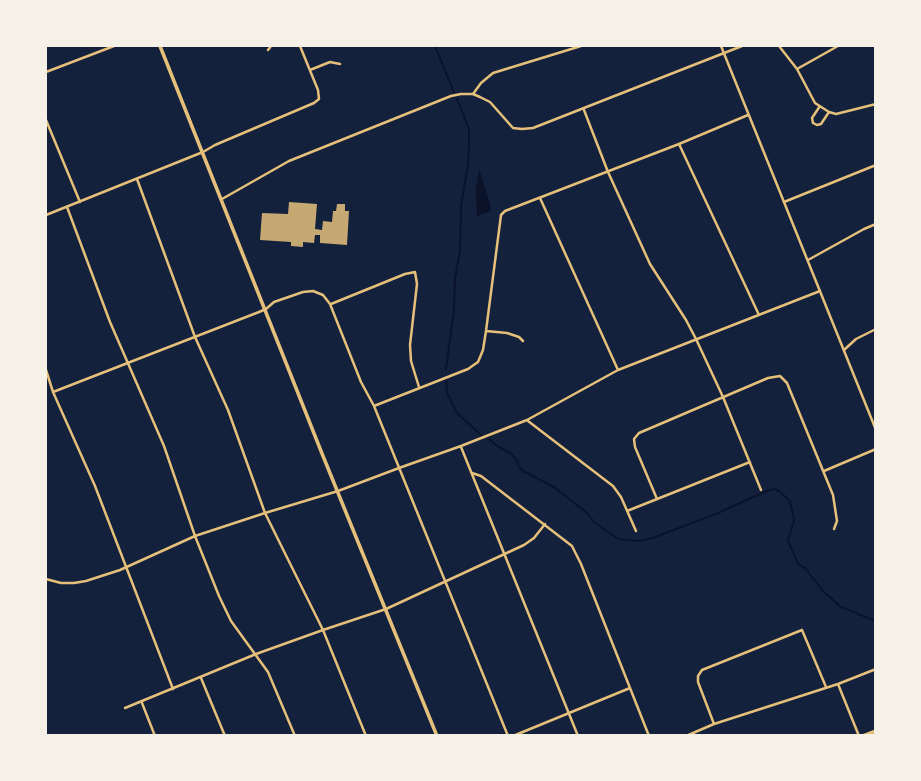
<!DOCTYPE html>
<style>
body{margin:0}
#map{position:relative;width:921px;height:781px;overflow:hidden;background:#14213d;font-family:Cabin,sans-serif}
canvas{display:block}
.frame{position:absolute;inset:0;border:47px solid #f6f1e7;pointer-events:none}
</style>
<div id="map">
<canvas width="921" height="781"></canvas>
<div class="frame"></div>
</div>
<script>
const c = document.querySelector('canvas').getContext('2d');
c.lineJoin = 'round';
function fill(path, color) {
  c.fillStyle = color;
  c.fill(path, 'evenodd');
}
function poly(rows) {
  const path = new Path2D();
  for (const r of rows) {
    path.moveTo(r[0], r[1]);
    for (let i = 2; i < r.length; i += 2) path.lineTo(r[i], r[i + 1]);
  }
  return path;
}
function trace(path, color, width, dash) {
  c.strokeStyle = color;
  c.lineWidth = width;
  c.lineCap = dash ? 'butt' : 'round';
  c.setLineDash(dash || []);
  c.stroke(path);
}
fill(poly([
 [479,169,490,203,491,211,477,216,476,189]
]), '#0b132b');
trace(poly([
 [435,46,454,92],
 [446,369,454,310,455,278,460,251,461,206,468,165,469,143,469,129,457,99],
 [446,380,447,393,457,413,481,435],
 [489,439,497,446,510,453,516,459,519,467,523,471,554,487,587,513,594,522,618,539,639,541,653,538,718,513,769,490,774,489,779,491,790,501,794,520,788,541,799,565,805,568,823,591,841,607,876,621]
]), '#0b132b', 2);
fill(poly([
 [289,202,317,204,315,229,322,230,323,221,332,222,333,211,336,211,337,204,345,204,345,211,349,211,347,245,320,243,320,235,315,235,314,243,303,242,303,247,291,246,291,242,260,240,262,213,288,214]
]), '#c6a872');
trace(poly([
 [779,46,797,69,815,103,829,112,836,114,876,104],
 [268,50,271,46],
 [797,69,838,46],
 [310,70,330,62,340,64],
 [46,72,114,46],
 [473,94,481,83,493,73,581,46],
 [820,106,812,118,813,123,817,125,821,124,829,112],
 [584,110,608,172,650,264,686,320,696,339,723,397,761,490],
 [46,120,80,202],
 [679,144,759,315],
 [137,179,195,337,228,410,265,513,323,630,366,736],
 [540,198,618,370],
 [222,199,289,161,451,96,461,94,473,94,480,97,490,102,513,128,522,129,533,128,742,46],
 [784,202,876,165],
 [67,207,110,322,164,446,195,536,219,596,231,621,268,672,295,736],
 [46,215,203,152,215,145,314,103,319,99,318,90,300,46],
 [808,260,864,229,876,224],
 [331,304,405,274,415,272,417,284,410,345,411,361,419,387],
 [486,331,507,333,519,337,523,341],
 [844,350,856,339,876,329],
 [46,370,53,392,95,486,173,689],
 [53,392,259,312,266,309,274,302,303,292,313,291,323,295,330,304,361,382,374,406,508,736],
 [374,406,468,369,478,362,483,350,486,331,501,215,505,211,679,144,748,115],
 [528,421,613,486,621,497,636,531],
 [461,447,578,736],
 [824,471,876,449],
 [472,473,481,476,572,546,581,564,649,736],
 [657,499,635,447,634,439,639,433,768,378,780,376,787,383,833,495,837,521,834,529],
 [627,511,750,462],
 [46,579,61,583,74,583,86,581,120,570,195,536,265,513,338,491,399,468,461,446,527,420,618,370,820,291],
 [201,678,225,736],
 [838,684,859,736],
 [142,703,155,736],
 [125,708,256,654,323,630,386,609,524,545,534,538,545,524],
 [714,724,698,682,698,676,702,670,802,630,826,687],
 [513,736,630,688],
 [686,736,714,724,838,684,876,669]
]), '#e5c07b', 2.5);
trace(poly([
 [721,46,876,430]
]), '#e5c07b', 2.5);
trace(poly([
 [160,46,323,456,437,736],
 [863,736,876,731]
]), '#e5c07b', 3.5);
</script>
